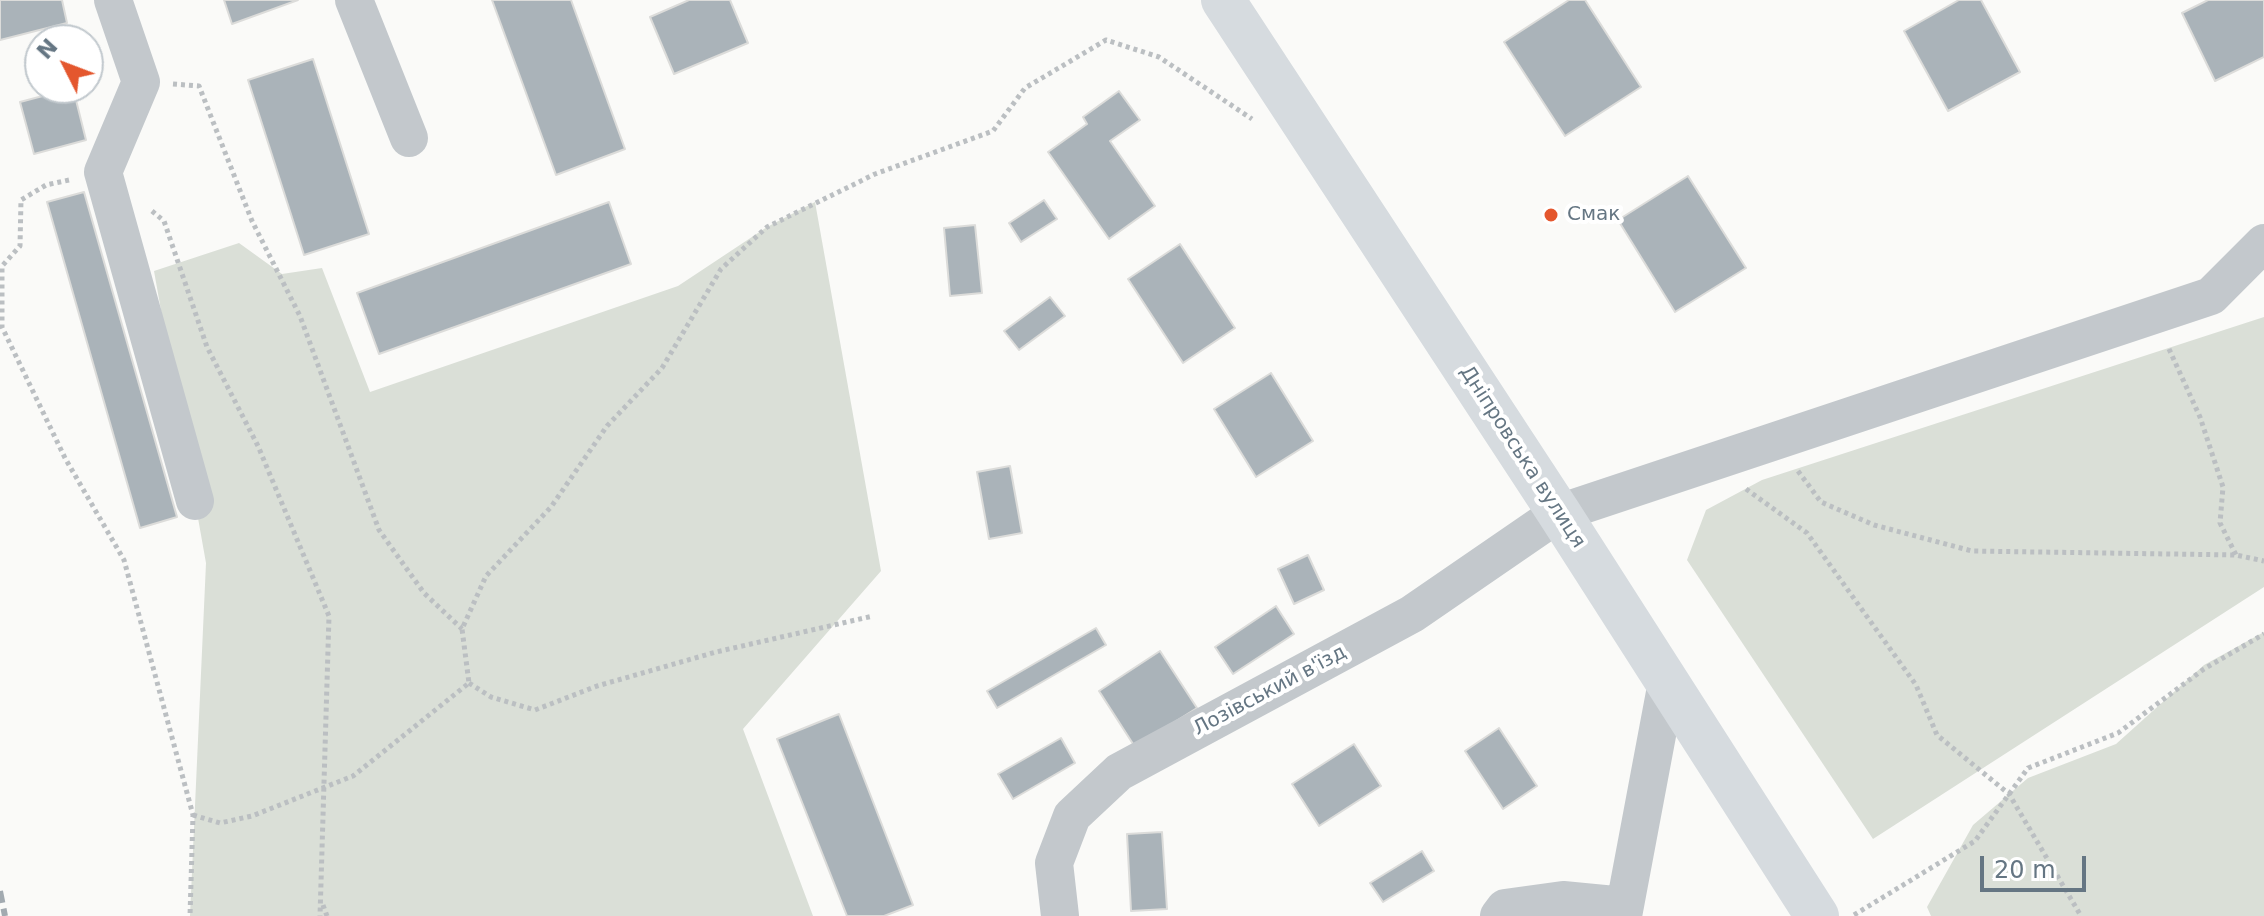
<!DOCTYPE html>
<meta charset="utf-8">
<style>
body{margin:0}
#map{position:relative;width:2264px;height:916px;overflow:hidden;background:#fafaf8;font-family:"DejaVu Sans",sans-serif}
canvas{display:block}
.north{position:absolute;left:24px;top:24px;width:80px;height:80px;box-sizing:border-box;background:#fff;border:2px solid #c1c8cd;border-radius:50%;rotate:312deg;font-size:22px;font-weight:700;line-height:32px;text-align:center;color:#657683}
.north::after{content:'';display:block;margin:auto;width:28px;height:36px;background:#e4572e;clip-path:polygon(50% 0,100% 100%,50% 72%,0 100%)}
.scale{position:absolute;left:1980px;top:856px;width:106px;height:36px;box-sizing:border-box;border:4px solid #657683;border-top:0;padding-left:10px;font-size:24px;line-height:28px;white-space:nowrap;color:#657683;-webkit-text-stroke:6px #fff;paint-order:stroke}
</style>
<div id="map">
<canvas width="2264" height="916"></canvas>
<div class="north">N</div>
<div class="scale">20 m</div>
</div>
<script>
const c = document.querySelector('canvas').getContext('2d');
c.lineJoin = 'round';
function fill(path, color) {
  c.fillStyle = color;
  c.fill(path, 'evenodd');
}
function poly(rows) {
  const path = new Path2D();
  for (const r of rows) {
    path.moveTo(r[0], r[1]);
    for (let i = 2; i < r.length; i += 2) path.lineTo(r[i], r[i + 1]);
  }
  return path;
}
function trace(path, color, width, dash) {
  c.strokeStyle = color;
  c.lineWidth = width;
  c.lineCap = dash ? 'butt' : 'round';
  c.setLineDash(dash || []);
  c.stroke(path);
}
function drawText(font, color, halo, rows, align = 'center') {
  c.font = font + ' "DejaVu Sans",sans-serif';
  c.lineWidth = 8;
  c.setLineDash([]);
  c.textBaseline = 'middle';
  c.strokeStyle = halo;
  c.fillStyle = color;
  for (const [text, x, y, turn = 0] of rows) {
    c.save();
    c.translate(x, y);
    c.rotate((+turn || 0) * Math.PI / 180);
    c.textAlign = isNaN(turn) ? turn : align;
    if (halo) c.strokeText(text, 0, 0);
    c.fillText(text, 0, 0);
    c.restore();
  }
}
fill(poly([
 [815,202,881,571,743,729,813,916,190,916,206,563,154,271,239,243,282,274,322,268,370,392,678,286,767,227],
 [2264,317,2264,587,1873,839,1687,560,1706,510,1762,480],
 [2264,632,2264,916,1931,916,1927,907,1973,825,2028,778,2116,744,2204,665]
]), '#dadfd7');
const building = poly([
 [0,0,62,0,67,23,0,40,0,0],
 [224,0,298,0,232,24,224,0],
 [492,0,571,0,625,149,556,175,492,0],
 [689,0,730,0,748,43,674,74,650,17,689,0],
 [1569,0,1585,0,1641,87,1565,136,1504,42,1569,0],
 [1959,0,1981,0,2020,72,1948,111,1904,31,1959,0],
 [2208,0,2264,0,2264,57,2215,81,2182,13,2208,0],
 [313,59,369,234,304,255,248,80,313,59],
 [73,88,86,140,34,154,20,102,73,88],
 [1119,91,1140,120,1110,141,1155,206,1109,239,1048,152,1087,124,1083,117,1119,91],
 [1688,176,1746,268,1675,312,1618,220,1688,176],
 [84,192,177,517,140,528,47,202,84,192],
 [1044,200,1057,219,1021,242,1009,223,1044,200],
 [609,202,631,264,379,354,357,293,609,202],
 [975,225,982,293,950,296,944,228,975,225],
 [1180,244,1235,328,1183,363,1128,279,1180,244],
 [1050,297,1065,316,1019,350,1004,331,1050,297],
 [1271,373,1313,441,1256,477,1214,409,1271,373],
 [1010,466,1022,533,989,539,977,472,1010,466],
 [1308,555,1324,590,1294,604,1278,569,1308,555],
 [1276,606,1294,634,1233,674,1215,647,1276,606],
 [1096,628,1106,645,997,708,987,691,1096,628],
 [1160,651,1197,708,1135,747,1099,691,1160,651],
 [839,714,913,905,884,916,847,916,777,739,839,714],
 [1499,728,1537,786,1503,809,1465,751,1499,728],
 [1061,738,1075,763,1013,799,998,774,1061,738],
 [1354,744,1381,786,1319,826,1292,784,1354,744],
 [1162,832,1167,909,1131,911,1127,834,1162,832],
 [1422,851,1434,871,1383,902,1370,883,1422,851]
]);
fill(building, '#aab3b9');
trace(building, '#dcdcda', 2);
trace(poly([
 [173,84,199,86,252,221,300,316,379,530,424,593,462,629],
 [69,180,46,185,21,200,20,246,2,266,2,327,65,458,124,560,193,815,190,916],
 [152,211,164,221,207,347,258,446,329,616,320,916],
 [2169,349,2200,417,2223,487,2220,523,2236,555],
 [1798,471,1821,502,1874,525,1972,551,2236,555,2264,561],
 [1746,489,1807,533,1916,685,1937,735,2009,794,2081,916],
 [469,683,491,697,535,710,597,686,716,652,873,616],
 [193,815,220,823,252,816,353,776,469,683,462,629,486,576,551,507,607,426,662,368,721,269,767,227,875,174,993,131,1025,88,1106,40,1159,57,1252,119],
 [323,905,327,916],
 [1854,915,1975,841,2028,768,2118,733,2204,669,2264,634]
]), '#bbbfc2', 5, [4, 4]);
trace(poly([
 [113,0,141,82,103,172,195,501],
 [354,0,409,138],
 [1060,916,1054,863,1072,816,1119,772,1412,614,1559,513,2211,296,2264,243],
 [1499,916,1505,908,1563,900,1625,906],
 [1623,916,1667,682]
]), '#c3c8cc', 38);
trace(poly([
 [1223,0,1559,513,1817,916]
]), '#d6dbdf', 44);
trace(poly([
 [0,891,5,916]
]), '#a2aab0', 6, [12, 6]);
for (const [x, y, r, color] of [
 [1551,215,8,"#e4572e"]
]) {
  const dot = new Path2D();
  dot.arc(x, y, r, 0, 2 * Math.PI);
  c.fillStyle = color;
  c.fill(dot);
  trace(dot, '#fff', 3);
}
drawText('20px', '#657683', '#fff', [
 ["Смак",1567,215]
], 'left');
drawText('20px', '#657683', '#fff', [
 ["Дніпровська вулиця",1522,457,57],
 ["Лозівський в'їзд",1270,691,-28]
]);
</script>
